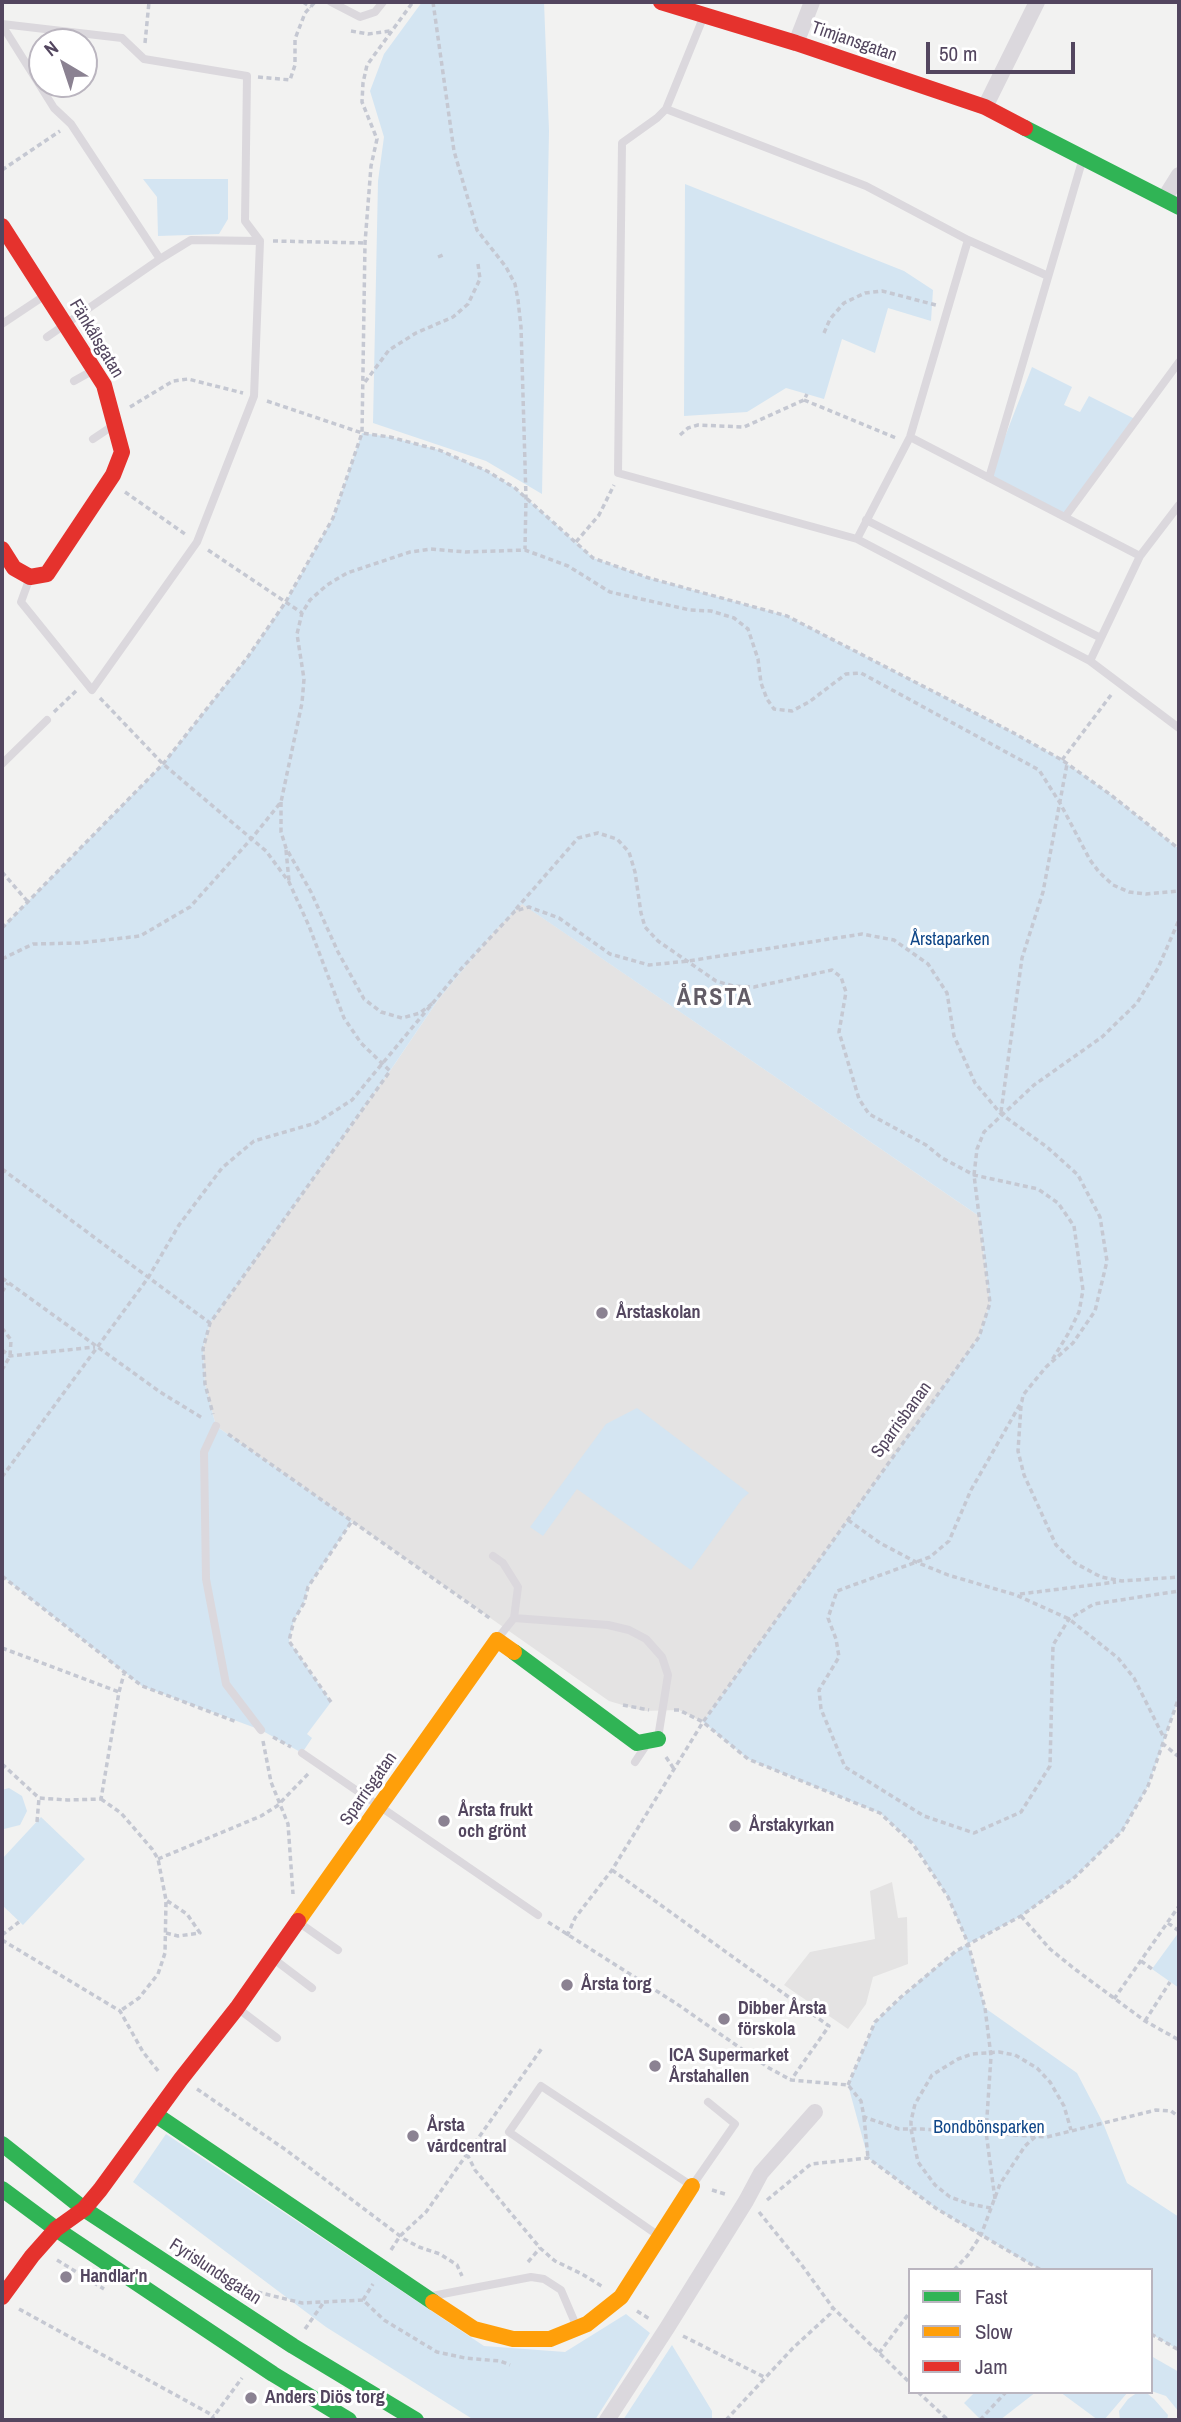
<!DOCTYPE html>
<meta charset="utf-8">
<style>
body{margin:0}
#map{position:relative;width:1181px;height:2422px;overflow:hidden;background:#f2f2f1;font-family:"Archivo Narrow",sans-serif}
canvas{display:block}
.frame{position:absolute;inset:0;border:4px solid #53465f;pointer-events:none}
.legend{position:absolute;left:908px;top:2268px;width:245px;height:126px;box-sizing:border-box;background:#fff;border:2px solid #bab5bf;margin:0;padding:9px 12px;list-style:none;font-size:21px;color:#53465f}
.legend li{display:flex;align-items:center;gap:14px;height:35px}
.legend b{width:35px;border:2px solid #bab5bf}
.north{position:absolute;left:28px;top:28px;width:70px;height:70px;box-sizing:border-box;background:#fff;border:2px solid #bab5bf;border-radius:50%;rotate:321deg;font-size:19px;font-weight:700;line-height:28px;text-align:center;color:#53465f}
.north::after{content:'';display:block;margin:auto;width:24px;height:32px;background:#8b8292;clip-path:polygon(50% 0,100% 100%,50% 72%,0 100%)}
.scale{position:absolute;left:926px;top:42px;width:149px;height:32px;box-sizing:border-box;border:4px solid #53465f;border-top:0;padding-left:9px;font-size:21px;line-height:24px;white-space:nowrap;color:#53465f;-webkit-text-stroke:5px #fff;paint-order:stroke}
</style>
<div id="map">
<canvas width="1181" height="2422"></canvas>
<div class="frame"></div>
<ul class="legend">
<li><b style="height:9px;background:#30b455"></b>Fast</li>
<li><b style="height:9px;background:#ff9f0a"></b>Slow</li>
<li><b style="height:9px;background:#e5322d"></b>Jam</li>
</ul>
<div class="north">N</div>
<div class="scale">50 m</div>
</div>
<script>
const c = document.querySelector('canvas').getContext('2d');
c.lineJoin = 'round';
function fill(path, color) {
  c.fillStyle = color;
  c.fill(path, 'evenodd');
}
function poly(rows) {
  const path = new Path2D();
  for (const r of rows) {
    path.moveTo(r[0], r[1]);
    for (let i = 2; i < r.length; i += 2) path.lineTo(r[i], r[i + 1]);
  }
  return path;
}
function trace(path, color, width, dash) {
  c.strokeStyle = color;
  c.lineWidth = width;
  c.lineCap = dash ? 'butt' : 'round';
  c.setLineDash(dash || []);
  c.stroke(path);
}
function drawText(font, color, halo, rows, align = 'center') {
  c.font = font + ' "Archivo Narrow",sans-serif';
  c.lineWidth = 6;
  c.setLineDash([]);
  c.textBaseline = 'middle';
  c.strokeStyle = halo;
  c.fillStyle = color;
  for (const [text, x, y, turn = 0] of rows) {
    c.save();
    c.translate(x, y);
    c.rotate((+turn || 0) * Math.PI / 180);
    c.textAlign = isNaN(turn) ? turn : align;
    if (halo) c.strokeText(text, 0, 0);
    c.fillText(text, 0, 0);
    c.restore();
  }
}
fill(poly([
 [521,903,979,1216,990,1303,979,1337,703,1722,679,1710,643,1711,609,1701,216,1426,205,1384,203,1349,210,1323,390,1071,438,1000,493,933],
 [892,1882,898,1918,907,1917,908,1964,873,1977,866,2004,848,2029,784,1985,810,1952,875,1939,870,1891]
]), '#e4e3e3');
fill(poly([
 [422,2,544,2,549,131,542,494,486,461,373,423,378,181,384,137,370,91,384,54],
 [143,179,228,179,228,219,219,234,158,236,157,197],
 [685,184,904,271,933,290,931,321,888,308,875,353,842,339,824,399,786,388,747,412,684,416],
 [1032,367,1072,387,1064,405,1080,412,1089,396,1137,420,1065,517,989,478],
 [362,433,390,437,439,450,487,471,515,488,593,558,649,578,787,616,1010,731,1062,760,1111,795,1179,849,1179,1697,1148,1786,1122,1831,1075,1877,1021,1916,968,1944,985,2008,1077,2073,1103,2123,1127,2183,1179,2217,1179,2350,1151,2334,1151,2270,1041,2270,937,2209,868,2158,848,2085,875,2022,925,1976,968,1943,948,1897,914,1844,880,1813,748,1759,703,1722,979,1337,990,1303,979,1216,522,904,493,933,438,1000,390,1071,210,1323,203,1348,205,1384,216,1426,352,1521,308,1587,304,1603,294,1620,289,1641,331,1702,307,1734,312,1738,302,1753,261,1730,142,1686,2,1576,2,928,163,764,247,658,285,603,333,518],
 [637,1408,749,1493,742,1499,691,1570,577,1489,543,1536,530,1527,606,1424],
 [9,1788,22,1796,27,1811,20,1825,4,1829,2,1828,2,1790],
 [41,1817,85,1859,23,1925,2,1905,2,1859],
 [1179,1932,1179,1988,1152,1969],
 [166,2134,484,2346,565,2352,626,2314,650,2333,595,2420,474,2420,326,2327,133,2182],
 [672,2345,712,2411,712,2420,623,2420],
 [1151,2356,1179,2372,1179,2412,1166,2396,1151,2391],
 [975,2392,1036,2392,1000,2420,981,2420,964,2403],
 [1060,2392,1128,2392,1104,2420,1098,2420],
 [1138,2392,1148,2394,1154,2399,1168,2415,1167,2420,1120,2420,1119,2411,1128,2399]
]), '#d4e5f2');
trace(poly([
 [303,2,311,7],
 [433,2,454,151,477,230,506,267,515,284,518,300,521,327,526,498,525,549],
 [351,31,368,34,390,31],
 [145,43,149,2],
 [258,77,290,80,295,65,295,39,305,13,315,2],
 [2,170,60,131],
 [273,241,365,243],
 [438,257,445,254],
 [824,333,830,319,844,303,865,293,882,291,936,305],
 [365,382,389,350,416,333,453,317,468,304,480,279,478,264],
 [804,400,896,438],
 [267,401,362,433,390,437,439,450,487,471,515,488,593,558,649,578,787,616,1010,731,1062,760,1111,795,1179,849],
 [130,407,173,381,188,379,243,393],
 [680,435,688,428,698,425,744,427,804,400,807,394],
 [125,492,185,534],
 [576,542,599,515,614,485],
 [208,550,302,613],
 [100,698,163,764,266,851,289,882,309,926,344,1018,361,1043,390,1071,210,1323,203,1349,205,1384,213,1414],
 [54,712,76,691],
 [1062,760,1111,695],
 [281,802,281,832,286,848,311,892,338,952,364,999,381,1012,402,1018,420,1013,433,1003],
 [286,850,289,881],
 [2,872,28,902],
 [516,909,578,838,598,833,617,839,629,852,635,872,641,913,645,927,658,941,716,981,733,986,754,987,832,970,841,977,846,992,839,1032,859,1099,869,1114,926,1145,942,1158,974,1175,1038,1189,1058,1203,1074,1226,1083,1290,1079,1312,1068,1334,1052,1360],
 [2,928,163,764,247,658,285,603,333,518,362,433,365,243,371,166,377,139,362,102,363,83,367,65,413,2],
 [2,959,33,944,80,943,140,936,190,907,252,838,281,802,302,703,304,679,297,634,302,613,310,600,327,585,347,573,410,552,431,549,466,552,525,550,568,566,610,592,690,610,711,611,734,618,748,629,758,659,761,683,767,699,774,709,792,711,809,702,846,674,861,673,1039,770,1060,803,1090,860,1099,872,1113,885,1129,892,1146,894,1179,891],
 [1001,1112,1022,958,1043,892,1067,764],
 [2,1169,210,1323],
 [2,1278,160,1392,204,1419],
 [2,1292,8,1283],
 [2,1328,11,1340,10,1356,2,1370],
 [2,1350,10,1356,95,1347],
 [1021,1406,1018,1451,1024,1475,1056,1545,1075,1563,1101,1577,1122,1581,1179,1577],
 [228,1434,491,1619],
 [2,1477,148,1278,179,1225,222,1168,254,1141,316,1123,352,1100,461,969,515,911,529,907,559,918,610,954,649,965,688,961,862,934,894,940,928,964,947,993,954,1036,975,1083,1001,1114,1047,1147,1078,1175,1100,1217,1107,1261,1095,1311,1073,1343,1046,1367,1023,1395,1022,1401,971,1490,949,1541,930,1557,837,1591,828,1618,836,1639,839,1657,819,1690,821,1709,845,1767,924,1816,974,1833,1021,1812,1050,1766,1053,1645,1069,1619,1094,1604,1179,1591],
 [848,1520,880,1543,916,1562,948,1575,1016,1595,1069,1619,1118,1658,1134,1678,1163,1736],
 [2,1576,142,1686,237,1722],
 [1020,1594,1116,1582],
 [2,1648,119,1692],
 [331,1702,289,1641,294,1620,304,1603,308,1587,352,1521],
 [623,1705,649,1710],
 [674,1710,679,1710,703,1722,748,1759,880,1813,913,1844,948,1897,968,1943,985,2008,991,2056,986,2132,995,2199],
 [273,1737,291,1747],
 [263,1741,271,1782,288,1824,293,1894],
 [1162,1743,1179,1757],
 [666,1757,674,1769],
 [2,1764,39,1798,67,1800,101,1799,119,1692,124,1674],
 [101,1799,121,1813,152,1849,158,1859,166,1900,165,1953,158,1974,139,1998,120,2011],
 [37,1822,39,1798],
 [158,1859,261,1816,277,1806,309,1773],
 [612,1870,829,2026,791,2080],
 [1021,1916,1050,1949,1076,1970,1145,2021,1179,2040],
 [548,1922,677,2004,769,2068,791,2080,848,2085,861,2101,864,2117,899,2129,922,2129,1047,2137,1156,2110,1171,2111,1179,2117],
 [1168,1923,1179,1931],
 [166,1933,178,1936,200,1933,187,1914,166,1900],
 [2,1935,19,1922],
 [567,1936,575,1918,612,1870,703,1722,979,1337,990,1303,974,1175,977,1149,984,1132,1034,1085,1102,1037,1137,1003,1158,968,1179,920],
 [2,1940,120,2011,143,2052,159,2072],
 [1141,1961,1152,1969],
 [1114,1999,1179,1906],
 [1145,2021,1170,1982],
 [848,2085,875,2022,901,1997,956,1951,1021,1916,1075,1877,1122,1831,1148,1786,1179,1697],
 [197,2089,286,2150,404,2239,419,2247,440,2254,457,2265,462,2276],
 [864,2117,868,2158],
 [467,2154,475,2170,540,2248,555,2261,582,2274,603,2287],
 [712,2190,728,2195],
 [767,2200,811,2164,868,2158,937,2209,1041,2270],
 [991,2208,969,2204,950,2197,935,2185,918,2162,911,2129,911,2121,915,2104,932,2075,958,2059,972,2054,999,2052,1015,2055,1037,2068,1050,2082,1064,2106,1071,2130],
 [759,2212,801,2264,833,2308,910,2383],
 [391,2250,400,2236,426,2212,542,2048],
 [57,2260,104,2289],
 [528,2262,540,2248],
 [954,2270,968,2255,981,2235,1000,2184,1025,2146,1036,2136],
 [249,2290,302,2303,363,2300,384,2320,437,2352,465,2358,500,2361,510,2365],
 [363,2300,373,2284],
 [19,2309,214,2416],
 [637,2311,651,2320],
 [305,2329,324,2302],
 [1151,2334,1179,2350],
 [683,2336,766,2378],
 [879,2353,910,2312],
 [918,2392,948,2420],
 [211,2420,242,2378],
 [726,2420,793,2348,830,2314,833,2308],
 [980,2420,1006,2392]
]), '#c5c8d2', 3.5, [5, 3.5]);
trace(poly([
 [331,2,360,17,375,12,383,2],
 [703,18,666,109,657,118,622,143,618,473,857,539,1090,661,1179,728],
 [2,24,122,38,144,59,247,76,245,221,260,241,254,396,197,542,92,690,21,602,29,580],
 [2,25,54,108,71,124,160,259],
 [666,109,866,186,968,240,1048,276],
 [2,324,44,296],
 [47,337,160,259,191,240,260,241],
 [74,381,92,371],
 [910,437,1140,556],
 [93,439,114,425],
 [989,478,1083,158],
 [1065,517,1179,362],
 [866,520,1101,638],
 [857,539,910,437,968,240],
 [1090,661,1140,556,1179,505],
 [2,764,47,720],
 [216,1426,204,1452,206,1579,226,1684,261,1730],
 [493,1556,503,1563,518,1587,514,1618,498,1638],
 [514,1618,608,1625,629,1630,646,1639,662,1657,668,1675,658,1738],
 [302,1753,538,1915],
 [635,1762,645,1747],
 [301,1924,338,1950],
 [275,1960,312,1988],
 [240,2010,277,2038],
 [659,2236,509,2132,541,2086,692,2186,735,2124,708,2102],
 [432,2296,531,2277,544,2279,561,2290,576,2325]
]), '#dbd8dd', 8);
trace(poly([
 [796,43,812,2],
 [985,107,1037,2],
 [1164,199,1179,175],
 [607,2420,667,2328,746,2201,761,2173,815,2112]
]), '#dbd8dd', 16);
trace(poly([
 [1025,128,1179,207],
 [514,1652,637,1743,658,1739],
 [156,2115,433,2302],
 [2,2144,84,2209,293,2346,416,2420],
 [2,2189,56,2229,273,2374,349,2420]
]), '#30b455', 16);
trace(poly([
 [298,1921,497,1640,514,1652],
 [433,2302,474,2329,513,2339,550,2339,587,2324,621,2297,692,2186]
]), '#ff9f0a', 16);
trace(poly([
 [661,2,796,43,985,107,1025,128],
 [2,226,104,385,122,452,113,475,47,574,30,577,14,568,2,549],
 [2,2297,32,2256,56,2229,84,2209,100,2190,181,2079,237,2008,298,1921]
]), '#e5322d', 16);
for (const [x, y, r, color] of [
 [602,1313,7,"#8b8292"],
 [444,1821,7,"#8b8292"],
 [735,1826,7,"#8b8292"],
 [567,1985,7,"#8b8292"],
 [724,2019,7,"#8b8292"],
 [655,2066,7,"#8b8292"],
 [413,2136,7,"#8b8292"],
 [66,2277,7,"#8b8292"],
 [251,2398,7,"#8b8292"]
]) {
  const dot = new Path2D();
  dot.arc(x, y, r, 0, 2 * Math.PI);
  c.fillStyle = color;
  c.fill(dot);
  trace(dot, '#fff', 2.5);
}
drawText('18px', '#53465f', '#fff', [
 ["Timjansgatan",854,42,19],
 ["Fänkålsgatan",96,339,59],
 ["Sparrisbanan",902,1420,-54],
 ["Sparrisgatan",369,1789,-55],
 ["Fyrislundsgatan",215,2272,33]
]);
drawText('18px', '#0f4688', '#fff', [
 ["Årstaparken",950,940],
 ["Bondbönsparken",989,2128]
]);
drawText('bold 18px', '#53465f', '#fff', [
 ["Årstaskolan",616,1313],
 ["Årsta frukt",458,1811],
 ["och grönt",458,1832],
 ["Årstakyrkan",749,1826],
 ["Årsta torg",581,1985],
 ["Dibber Årsta",738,2009],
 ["förskola",738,2030],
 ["ICA Supermarket",669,2056],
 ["Årstahallen",669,2077],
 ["Årsta",427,2126],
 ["vårdcentral",427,2147],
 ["Handlar'n",80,2277],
 ["Anders Diös torg",265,2398]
], 'left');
c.letterSpacing = '2px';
drawText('bold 24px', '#625c66', '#fff', [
 ["ÅRSTA",715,999]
]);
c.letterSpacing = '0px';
</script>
